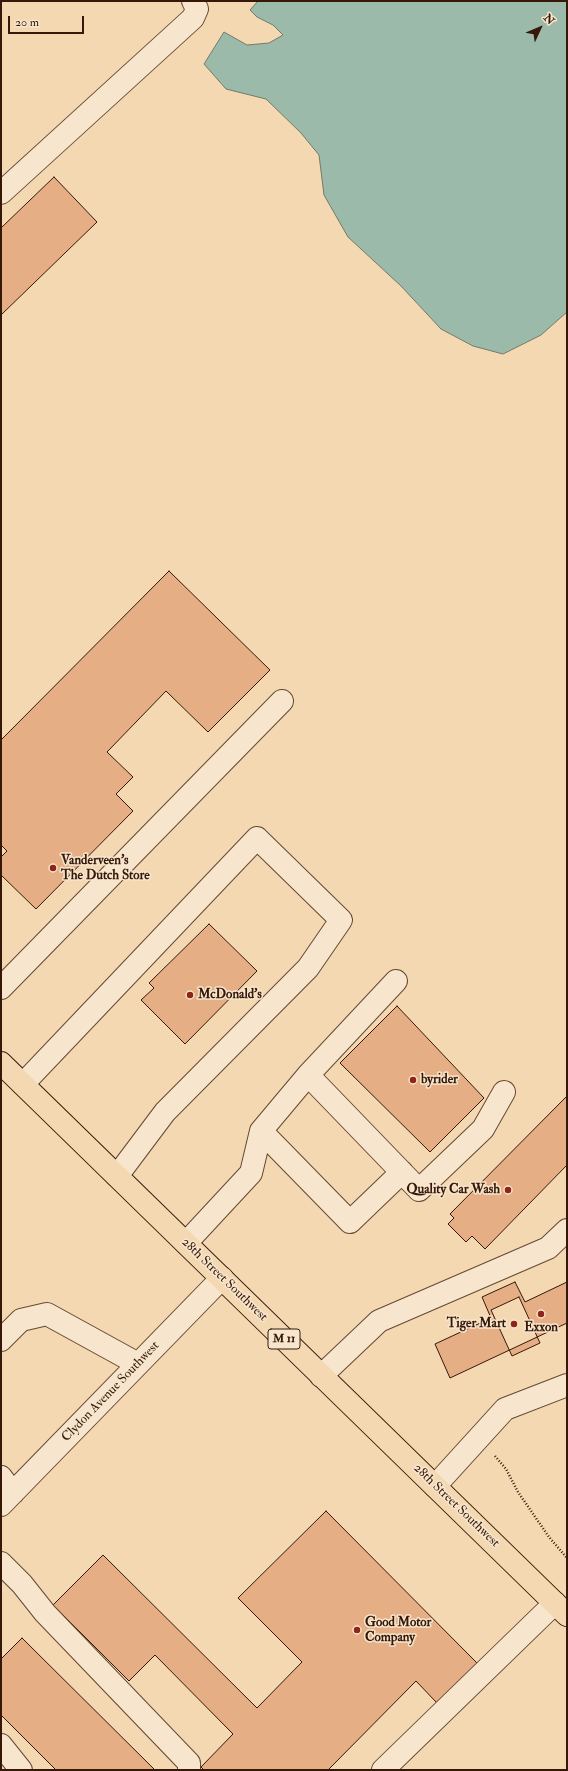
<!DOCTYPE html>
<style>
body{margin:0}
#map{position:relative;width:568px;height:1771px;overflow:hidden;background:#f3d8b2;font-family:"IM FELL Double Pica",serif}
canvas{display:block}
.frame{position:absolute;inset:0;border:2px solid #361809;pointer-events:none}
.north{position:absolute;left:520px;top:8px;width:40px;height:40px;-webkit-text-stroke:3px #f7e6cd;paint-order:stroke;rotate:46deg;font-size:11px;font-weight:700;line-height:16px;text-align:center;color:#361809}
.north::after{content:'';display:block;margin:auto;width:14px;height:18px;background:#361809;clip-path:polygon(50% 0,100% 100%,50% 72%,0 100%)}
.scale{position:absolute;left:8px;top:16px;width:76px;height:18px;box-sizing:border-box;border:2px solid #361809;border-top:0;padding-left:5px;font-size:12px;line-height:14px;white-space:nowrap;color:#361809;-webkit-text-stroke:3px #f7e6cd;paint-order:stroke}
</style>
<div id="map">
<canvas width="568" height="1771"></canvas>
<div class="frame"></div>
<div class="north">N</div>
<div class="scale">20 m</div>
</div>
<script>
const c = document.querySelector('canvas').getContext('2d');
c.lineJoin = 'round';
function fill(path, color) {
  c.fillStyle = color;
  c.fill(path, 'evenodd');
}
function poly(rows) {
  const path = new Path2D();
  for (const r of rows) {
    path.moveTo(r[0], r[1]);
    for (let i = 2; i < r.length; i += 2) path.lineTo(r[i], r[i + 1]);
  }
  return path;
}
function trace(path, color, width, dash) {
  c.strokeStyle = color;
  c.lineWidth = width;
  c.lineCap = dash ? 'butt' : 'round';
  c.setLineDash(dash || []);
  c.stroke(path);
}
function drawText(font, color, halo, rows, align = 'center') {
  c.font = font + ' "IM FELL Double Pica",serif';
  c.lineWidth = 3;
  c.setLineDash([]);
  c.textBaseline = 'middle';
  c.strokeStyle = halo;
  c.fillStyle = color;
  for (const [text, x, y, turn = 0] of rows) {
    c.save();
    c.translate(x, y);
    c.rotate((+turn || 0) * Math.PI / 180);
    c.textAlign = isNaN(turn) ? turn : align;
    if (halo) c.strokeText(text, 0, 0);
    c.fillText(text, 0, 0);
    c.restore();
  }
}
const water = poly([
 [258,1,567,1,567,312,541,335,503,354,473,346,441,329,401,286,348,237,324,195,319,155,301,133,266,99,226,89,204,64,224,32,247,45,269,43,283,35,273,25,257,17,250,10,258,1]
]);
fill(water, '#9cbaa9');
trace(water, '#737969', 1);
const building = poly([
 [54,177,97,222,1,315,1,228,54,177],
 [169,571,270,670,208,732,166,691,107,752,133,777,116,794,133,811,36,909,1,875,1,857,7,851,1,845,1,740,169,571],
 [209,924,257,971,185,1044,141,1000,154,988,149,983,209,924],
 [397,1006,484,1098,430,1152,340,1063,397,1006],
 [567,1096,567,1165,485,1249,472,1236,466,1242,448,1224,454,1218,450,1214,567,1096],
 [515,1282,525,1302,567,1282,567,1323,450,1378,435,1344,491,1318,482,1297,515,1282],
 [519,1297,540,1343,512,1356,491,1310,519,1297],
 [326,1511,477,1663,437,1703,416,1681,328,1770,204,1770,201,1767,233,1734,155,1655,129,1681,53,1605,103,1555,257,1708,302,1662,238,1598,326,1511],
 [22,1638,155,1770,56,1770,1,1715,1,1659,22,1638]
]);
fill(building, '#e5ae84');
trace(building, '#361809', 1);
const minor = poly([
 [1,193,193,18,197,9,193,1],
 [1,988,282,701],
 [308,1075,419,1190,483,1129,504,1092],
 [23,1084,257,838,341,920,308,968,165,1112,117,1176],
 [261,1131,350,1222,402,1172],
 [186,1243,251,1173,261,1131,308,1075,396,981],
 [1,1340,21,1320,47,1314,138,1364],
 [321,1376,379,1321,548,1248,567,1230],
 [1,1477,13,1493],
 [435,1486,505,1409,567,1385],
 [1,1505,222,1278],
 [1,1563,22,1584,45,1613,189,1763,189,1770],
 [1,1745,21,1770],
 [383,1770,555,1603]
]);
const major = poly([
 [1,1063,567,1615]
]);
trace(minor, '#654833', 24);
trace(major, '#361809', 24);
trace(poly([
 [495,1456,506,1469,518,1492,549,1537,567,1558]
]), '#361809', 2.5, [1, 2]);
trace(minor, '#f7e6cd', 22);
trace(major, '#f3d8b2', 22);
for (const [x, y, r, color] of [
 [53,868,4,"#8f2418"],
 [190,995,4,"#8f2418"],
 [413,1080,4,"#8f2418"],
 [508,1190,4,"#8f2418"],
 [541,1314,4,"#8f2418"],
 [514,1324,4,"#8f2418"],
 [357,1630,4,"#8f2418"]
]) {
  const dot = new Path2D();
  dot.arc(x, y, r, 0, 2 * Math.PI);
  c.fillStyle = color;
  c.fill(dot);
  trace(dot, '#f7e6cd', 1.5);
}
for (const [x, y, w] of [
 [284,1339,32]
]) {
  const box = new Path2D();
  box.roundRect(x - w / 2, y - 10, w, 20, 3);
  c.fillStyle = '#f7e6cd';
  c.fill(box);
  trace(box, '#361809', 1);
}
drawText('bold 12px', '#361809', null, [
 ["M 11",284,1339]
]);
drawText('bold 13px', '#361809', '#f7e6cd', [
 ["Vanderveen's",61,861],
 ["The Dutch Store",61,876],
 ["McDonald's",198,995],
 ["byrider",421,1080],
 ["Quality Car Wash",500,1190,"right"],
 ["Tiger Mart",506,1324,"right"],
 ["Exxon",541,1328,"center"],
 ["Good Motor",365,1623],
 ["Company",365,1638]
], 'left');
drawText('13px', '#361809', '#f7e6cd', [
 ["28th Street Southwest",224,1280,44],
 ["Clydon Avenue Southwest",111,1392,-46],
 ["28th Street Southwest",456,1506,44]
]);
</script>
